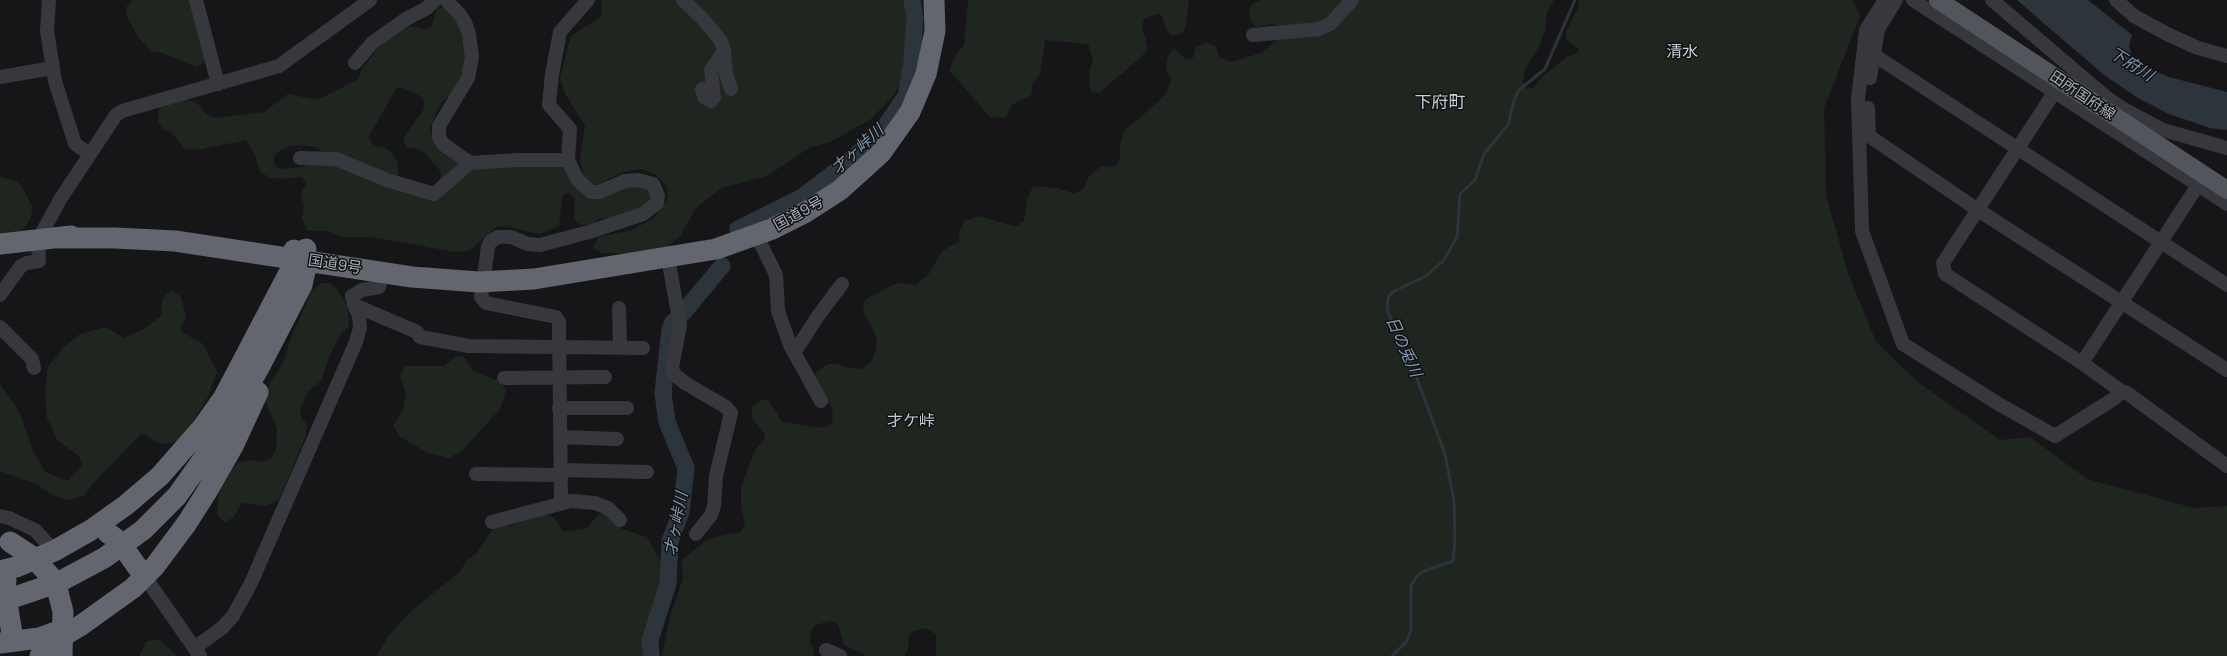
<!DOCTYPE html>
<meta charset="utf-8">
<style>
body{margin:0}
canvas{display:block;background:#161618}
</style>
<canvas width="2227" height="656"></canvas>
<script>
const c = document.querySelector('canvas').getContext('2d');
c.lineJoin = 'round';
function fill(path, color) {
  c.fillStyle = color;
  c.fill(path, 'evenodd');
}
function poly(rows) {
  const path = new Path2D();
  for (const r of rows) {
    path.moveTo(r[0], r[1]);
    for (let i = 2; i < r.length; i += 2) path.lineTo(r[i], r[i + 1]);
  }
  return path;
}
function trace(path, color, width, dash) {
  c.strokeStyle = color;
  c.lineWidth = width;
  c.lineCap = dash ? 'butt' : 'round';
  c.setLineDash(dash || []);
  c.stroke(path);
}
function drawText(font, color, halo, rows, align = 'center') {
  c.font = font + ' "Space Grotesk","Noto Sans JP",sans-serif';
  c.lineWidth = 3;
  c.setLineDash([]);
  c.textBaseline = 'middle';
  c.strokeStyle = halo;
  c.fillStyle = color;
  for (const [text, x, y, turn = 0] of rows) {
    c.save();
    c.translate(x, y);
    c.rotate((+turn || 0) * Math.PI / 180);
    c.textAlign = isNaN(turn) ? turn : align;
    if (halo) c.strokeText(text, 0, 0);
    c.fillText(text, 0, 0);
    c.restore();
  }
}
fill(poly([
 [133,0,193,0,205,62,197,67,157,51,153,53,138,37,126,15,127,6],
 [601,0,908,0,910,14,903,76,894,95,871,119,832,141,809,148,767,176,721,188,696,208,680,236,668,247,637,254,601,253,593,247,599,237,632,230,654,218,668,199,667,186,655,174,641,169,623,172,596,185,585,179,580,160,585,125,565,94,560,78,571,36,602,16],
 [968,0,1189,0,1185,29,1182,33,1173,36,1167,31,1163,18,1158,13,1144,19,1142,26,1148,49,1140,58,1099,93,1092,92,1089,86,1089,73,1093,60,1088,44,1045,40,1040,75,1033,82,1031,95,1012,105,1006,117,991,118,949,70,955,56,964,45],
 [1260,0,1554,0,1547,11,1545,30,1540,45,1525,69,1523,83,1527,89,1533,88,1542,77,1568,56,1576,54,1579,49,1566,39,1566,32,1578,8,1579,0,1853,0,1860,16,1824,108,1826,195,1848,273,1876,342,1919,383,2000,440,2030,437,2087,479,2194,508,2227,506,2227,656,936,656,936,634,925,628,912,632,909,635,908,649,905,656,867,656,844,645,838,624,831,621,815,625,811,631,810,642,814,651,813,656,662,656,670,616,683,579,682,560,705,541,715,537,741,532,745,525,741,504,741,487,755,450,764,440,765,434,753,420,751,407,764,399,769,401,782,422,824,428,832,423,833,417,832,408,814,380,815,373,828,364,837,364,850,368,861,369,871,363,876,349,877,340,874,331,864,313,863,307,865,300,892,285,902,283,915,285,928,275,942,251,960,241,959,233,964,221,979,216,1016,227,1024,221,1027,200,1033,186,1058,188,1074,194,1084,188,1089,176,1100,167,1116,166,1120,159,1120,144,1124,131,1140,118,1166,94,1171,80,1166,68,1168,56,1174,48,1186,60,1193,58,1196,47,1207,42,1216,47,1219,57,1231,62,1261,53,1277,40,1279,37,1278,26,1273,24,1256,27,1251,21,1249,12,1251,5],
 [437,7,445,8,459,23,468,60,455,93,445,99,440,105,430,127,432,137,458,162,459,166,443,181,440,179,441,172,424,152,417,149,408,148,404,142,403,138,424,109,425,102,420,96,401,87,396,89,369,136,370,141,375,146,384,147,392,153,398,163,398,175,394,180,324,153,317,148,304,145,290,146,277,152,274,158,274,163,278,169,302,167,322,161,419,194,465,171,484,165,564,166,578,184,650,186,653,204,620,217,598,219,592,224,581,225,576,222,574,216,575,198,569,193,565,194,562,198,559,226,540,234,504,226,496,227,470,250,456,252,370,237,343,237,328,231,307,231,302,218,304,206,301,194,306,184,305,181,301,177,281,179,269,177,260,172,255,154,246,140,198,150,185,149,171,132,163,130,158,121,159,110,163,106,182,100,193,101,199,105,206,114,215,118,264,112,288,94,313,99,324,97,358,79,361,71,377,49,399,30,411,26,426,30,432,26],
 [0,177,16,181,22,187,32,206,31,218,19,235,0,236],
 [322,283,330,283,337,289,347,305,349,326,340,335,330,355,322,379,317,385,309,390,305,398,300,411,301,417,307,425,305,438,278,501,265,506,242,503,233,518,224,522,217,515,217,508,219,492,230,472,239,462,249,460,263,462,271,458,276,450,277,428,265,401,270,382,283,363,291,338,312,290],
 [171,290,181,297,186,316,180,331,203,344,217,372,208,397,187,431,177,442,160,444,142,433,96,480,84,496,68,500,54,496,36,484,0,471,0,384,19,411,34,453,45,472,68,481,82,465,79,456,57,440,47,418,45,392,48,367,64,347,80,334,106,327,124,338,142,330,161,316,162,299],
 [456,356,464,357,474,372,500,381,506,390,500,409,461,452,448,458,428,453,399,436,393,426,403,410,406,394,400,376,405,366,444,366],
 [606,512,613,523,622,529,647,537,661,563,662,593,643,638,642,656,376,656,390,634,412,610,460,572,467,560,477,553,495,525,503,522,509,526,540,513,554,518,564,532,587,528,599,514],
 [160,640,177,656,139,656,147,641]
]), '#1e261f');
fill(poly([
 [2017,0,2088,0,2132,35,2129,46,2132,57,2136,63,2169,77,2227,92,2227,130,2210,128,2169,114,2138,98,2104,75]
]), '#2c353c');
trace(poly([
 [1392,656,1407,641,1411,630,1411,586,1416,577,1424,571,1453,561,1455,538,1454,501,1445,454,1414,371,1387,310,1388,297,1394,291,1426,276,1444,260,1457,237,1460,194,1475,180,1484,154,1508,125,1514,100,1519,90,1545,69,1575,0]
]), '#2c353c', 3);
trace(poly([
 [738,229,802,197,851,160,882,131,906,96,912,62,915,18,912,0],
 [682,314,722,266],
 [651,656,650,640,668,584,670,541,681,512,686,468,667,422,663,393,670,329,673,322]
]), '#2c353c', 17);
trace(poly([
 [49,0,47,31,55,81,75,144,90,154],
 [196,0,218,84],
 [446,0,461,16,466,25,469,34,472,57,468,78,439,126,439,137,443,144,470,163,519,160,568,160,577,179,591,192,599,192,625,181,638,180,653,184,658,196,657,203,643,214,589,232,540,245,528,244,511,237,498,237,490,242,488,247,481,297,486,303,556,317,559,322,561,502],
 [683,0,702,18,721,41,724,51,726,74,731,89],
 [1885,0,1866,30,1858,99,1862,231,1903,344,1997,403,2055,436,2115,398,2121,391],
 [1913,0,2227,204],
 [1992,0,2106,97,2125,110,2163,130,2227,148],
 [2116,0,2134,16,2169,35,2198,48,2227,56],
 [1253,35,1319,29,1330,24,1352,0],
 [1874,55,2227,285],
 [355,63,372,43,406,19,427,8,435,0],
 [0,77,52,68],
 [1870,78,1878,29,1896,0],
 [2061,82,1943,263,1945,274,2082,363,2121,391,2127,393,2227,466],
 [702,89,704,97,711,101,714,97,711,70,724,51],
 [1868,108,1869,136,1978,210,2227,370],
 [300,158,336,159,387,180,434,194,470,163],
 [568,160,570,129,549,105,552,74,560,32,588,0],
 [757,236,776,275,778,311,790,345,821,401],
 [668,258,680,325,672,367,673,373,685,383,726,407,731,413,716,476,714,506,711,515,696,534],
 [383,273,379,287,362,290,352,296,354,305,417,332,420,337,469,346,643,348],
 [0,295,21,266,27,263,39,261,38,240,61,198,116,115,122,111,279,66,370,0],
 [619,308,620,348],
 [0,327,32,359,34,368],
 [794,353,818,316,842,284],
 [2082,363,2202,179],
 [504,378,605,377],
 [559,408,627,408],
 [560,437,617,439],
 [561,470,647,472],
 [476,474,561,475],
 [0,516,9,518,35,530,54,551],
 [492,522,571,501,595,503,608,508,620,520],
 [145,577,200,656],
 [194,648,222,628,233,616,251,583,356,342,360,328,359,315,354,305],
 [826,650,840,656]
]), '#37383d', 14);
trace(poly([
 [1938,0,2227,190]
]), '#53555c', 18);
trace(poly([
 [58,238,115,238,175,241,412,277,479,282,534,279,716,249,772,229,806,212,840,190,881,153,910,112,926,74,935,31,934,0],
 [0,244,71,236],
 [0,571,16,567,54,551,91,530,126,505,160,476,202,428,224,397,298,256,306,249],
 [0,602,59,582,104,558,143,530,177,496,218,438,260,366,302,285,306,267,304,260,294,250],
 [0,643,39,638,61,630],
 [40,656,53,642,80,626,133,588,155,566,187,523,206,493,233,446,258,392]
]), '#63666e', 21);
trace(poly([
 [108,533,119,541,138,568],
 [10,542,33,557,51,577,57,588,63,612,62,656],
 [6,580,5,590,12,634]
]), '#63666e', 21);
drawText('15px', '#a8adb8', '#111113', [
 ["田所国府線",2082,96,34],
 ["国道9号",799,214,-29],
 ["国道9号",335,265,9]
]);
drawText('16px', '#c9ccd4', '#111113', [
 ["清水",1682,53],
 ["才ケ峠",911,422]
]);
drawText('italic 16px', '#7f9bb3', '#111113', [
 ["下府川",2131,65,32],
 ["才ヶ峠川",858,150,-42],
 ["日の兎川",1403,347,66],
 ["才ヶ峠川",677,524,-79]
]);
drawText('17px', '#c9ccd4', '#111113', [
 ["下府町",1440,103]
]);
</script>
